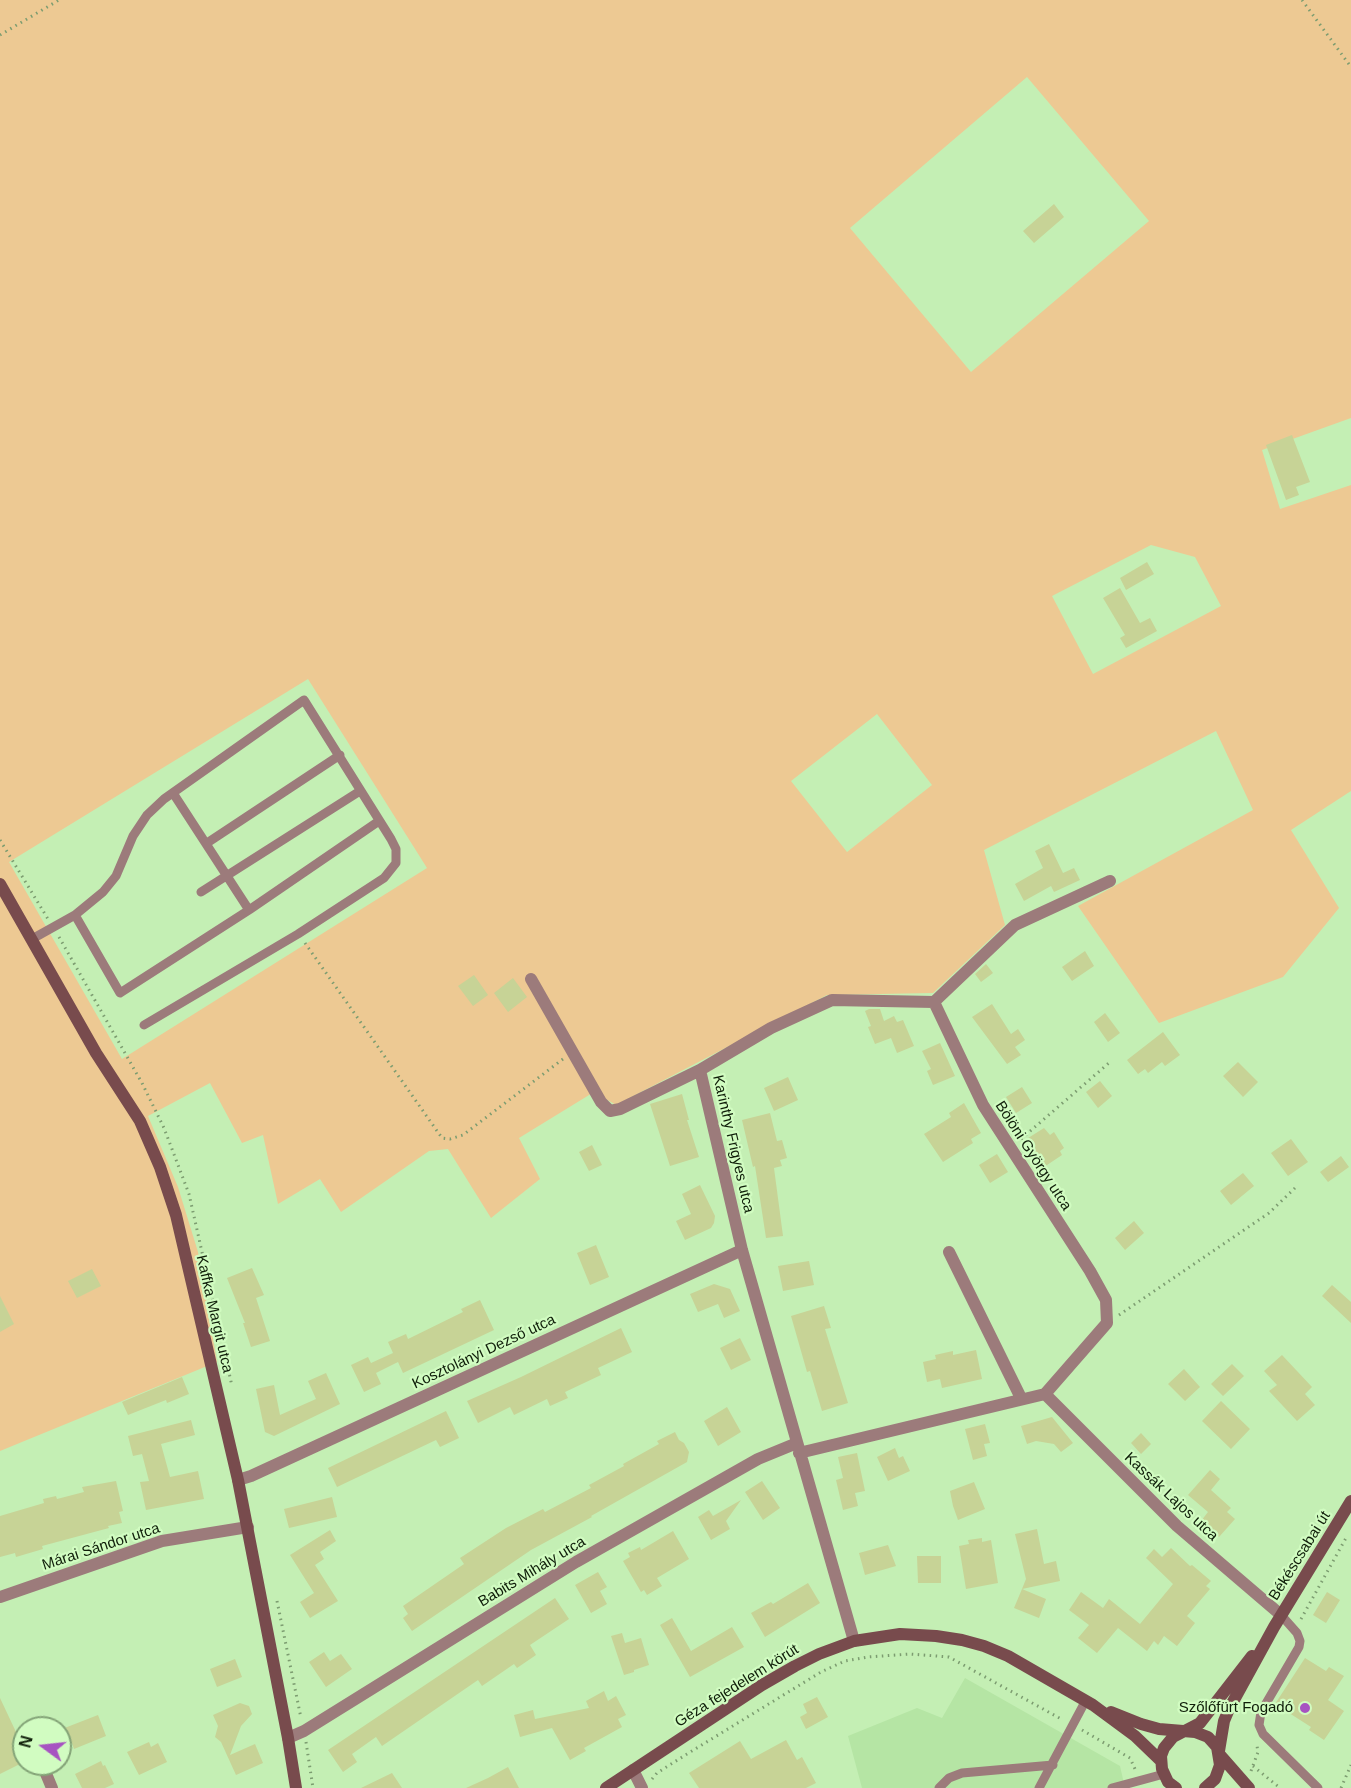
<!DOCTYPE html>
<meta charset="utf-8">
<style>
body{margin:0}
#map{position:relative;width:1351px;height:1788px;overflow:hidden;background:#c4efb4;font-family:Helvetica,sans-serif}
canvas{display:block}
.north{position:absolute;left:12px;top:1716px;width:60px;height:60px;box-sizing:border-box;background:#d1fcc1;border:2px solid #83a377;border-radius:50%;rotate:285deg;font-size:16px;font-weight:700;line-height:24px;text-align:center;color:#0f1e09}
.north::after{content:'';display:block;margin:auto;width:21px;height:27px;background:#a753c1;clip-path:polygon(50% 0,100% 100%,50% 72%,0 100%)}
</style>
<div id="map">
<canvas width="1351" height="1788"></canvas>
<div class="north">N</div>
</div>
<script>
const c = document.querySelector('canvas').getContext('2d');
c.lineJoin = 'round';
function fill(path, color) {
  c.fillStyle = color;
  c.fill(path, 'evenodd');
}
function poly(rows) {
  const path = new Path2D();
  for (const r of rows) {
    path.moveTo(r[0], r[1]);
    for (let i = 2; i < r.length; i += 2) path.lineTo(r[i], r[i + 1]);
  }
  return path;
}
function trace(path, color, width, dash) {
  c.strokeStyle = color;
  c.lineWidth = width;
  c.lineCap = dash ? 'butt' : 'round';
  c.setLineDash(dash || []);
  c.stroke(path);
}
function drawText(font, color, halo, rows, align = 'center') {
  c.font = font + ' Helvetica,sans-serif';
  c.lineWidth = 4.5;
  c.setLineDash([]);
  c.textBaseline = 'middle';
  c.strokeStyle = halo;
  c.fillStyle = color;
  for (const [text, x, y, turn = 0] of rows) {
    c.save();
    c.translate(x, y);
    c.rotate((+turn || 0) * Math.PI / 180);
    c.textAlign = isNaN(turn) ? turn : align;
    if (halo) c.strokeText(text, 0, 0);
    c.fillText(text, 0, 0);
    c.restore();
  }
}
fill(poly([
 [965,1678,1120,1766,1125,1788,862,1788,848,1736,917,1708,942,1718]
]), '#b5e5a4');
fill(poly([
 [0,0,1351,0,1351,418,1262,450,1280,509,1351,485,1351,791,1291,830,1339,908,1283,977,1159,1023,1078,906,1253,810,1216,731,984,850,1005,925,933,993,827,995,616,1105,594,1092,519,1138,540,1179,491,1218,448,1149,429,1151,341,1212,320,1179,278,1204,263,1135,242,1143,210,1083,148,1116,178,1187,198,1252,217,1362,0,1451],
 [1027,77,1149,221,971,372,850,228],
 [1151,545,1195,557,1221,606,1093,674,1052,596],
 [308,679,427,868,122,1059,9,862],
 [877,714,932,785,847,852,791,781]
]), '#edc993');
fill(poly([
 [1054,204,1064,217,1034,243,1023,231],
 [1292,435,1310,482,1296,487,1299,495,1286,500,1266,445],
 [1147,562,1154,574,1126,590,1120,578],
 [1120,588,1140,623,1150,618,1157,631,1126,648,1120,638,1125,635,1103,598],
 [1049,844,1063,873,1074,868,1080,880,1054,892,1051,886,1024,901,1015,884,1043,868,1035,851],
 [1085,951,1094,966,1072,981,1062,967],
 [986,964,993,973,981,982,975,974],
 [474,975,488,995,473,1006,458,986],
 [513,978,527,997,508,1012,494,993],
 [992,1004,1011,1034,1018,1029,1025,1040,1015,1047,1021,1055,1007,1064,972,1017],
 [869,1009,880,1009,884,1021,894,1016,897,1022,903,1020,914,1046,897,1053,891,1038,875,1044,868,1027,871,1026,865,1011],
 [1105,1013,1120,1033,1108,1042,1094,1022],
 [1163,1032,1180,1055,1165,1066,1162,1062,1148,1073,1145,1069,1138,1074,1127,1060],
 [940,1043,955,1076,933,1085,927,1071,931,1069,922,1051],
 [1238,1062,1258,1082,1243,1097,1223,1076],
 [788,1077,798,1100,774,1111,764,1088],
 [1100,1081,1112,1096,1098,1108,1086,1092],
 [1022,1087,1032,1103,1016,1113,1006,1097],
 [682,1094,689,1120,687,1120,699,1157,670,1166,650,1104],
 [964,1103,981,1133,971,1139,973,1143,943,1162,924,1134,951,1117,949,1113],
 [770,1113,777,1141,782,1140,787,1158,780,1160,782,1166,774,1168,783,1236,766,1238,755,1166,753,1167,742,1120],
 [1044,1128,1050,1135,1054,1132,1064,1148,1060,1151,1062,1155,1044,1167,1025,1140],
 [1291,1139,1308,1162,1288,1176,1271,1153],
 [592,1145,602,1165,589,1171,579,1152],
 [997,1154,1008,1172,990,1183,979,1165],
 [1341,1156,1349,1167,1328,1182,1320,1172],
 [1243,1173,1254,1186,1231,1205,1220,1191],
 [700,1185,715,1216,714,1223,711,1228,685,1240,676,1221,691,1214,682,1194],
 [1134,1221,1144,1233,1125,1250,1115,1238],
 [596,1245,609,1277,590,1285,577,1253],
 [809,1261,814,1285,783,1291,778,1266],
 [252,1268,264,1295,256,1298,270,1341,251,1347,243,1323,245,1323,227,1278],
 [92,1269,101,1286,77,1298,68,1281],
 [714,1284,730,1289,740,1311,724,1318,718,1304,698,1312,690,1294],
 [1332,1285,1351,1302,1351,1323,1322,1296],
 [0,1296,14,1324,0,1332],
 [480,1300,494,1330,403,1373,398,1362,376,1373,381,1384,364,1392,351,1365,368,1357,371,1363,393,1353,388,1342,406,1334,408,1339,463,1312,461,1309],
 [824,1306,831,1328,825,1329,848,1403,822,1411,810,1371,807,1372,791,1316],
 [621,1328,632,1352,598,1368,601,1375,565,1392,568,1398,550,1406,547,1399,514,1415,510,1407,478,1423,467,1401,521,1377],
 [740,1338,751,1360,731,1370,720,1348],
 [976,1350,982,1379,942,1388,940,1379,927,1382,923,1362,936,1359,935,1355,953,1351,953,1355],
 [1282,1355,1312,1387,1305,1394,1315,1405,1297,1421,1269,1391,1277,1385,1264,1371],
 [1232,1364,1244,1376,1223,1396,1211,1384],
 [1184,1369,1200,1387,1185,1401,1168,1384],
 [326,1373,340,1404,274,1436,265,1432,256,1389,274,1385,280,1415,316,1399,308,1381],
 [182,1377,189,1394,167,1403,166,1400,128,1415,122,1402],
 [1221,1401,1250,1429,1231,1449,1202,1421],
 [727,1407,741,1432,718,1446,704,1421],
 [446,1411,459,1438,440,1447,436,1440,337,1487,328,1468],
 [1052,1417,1073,1443,1061,1452,1054,1444,1036,1441,1027,1444,1021,1426],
 [191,1420,195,1435,161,1444,170,1477,198,1471,204,1499,146,1510,140,1482,149,1481,142,1454,133,1456,128,1436],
 [985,1424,990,1443,984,1444,987,1456,973,1460,965,1429],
 [675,1432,679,1440,684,1443,689,1452,687,1462,591,1516,592,1517,531,1550,412,1631,403,1618,408,1614,403,1606,464,1564,460,1558,506,1528,543,1509,545,1512,591,1488,589,1485,624,1466,623,1464,659,1444,657,1441],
 [1141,1433,1151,1444,1141,1454,1131,1443],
 [895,1448,899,1458,903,1456,910,1471,888,1481,877,1457],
 [857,1453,865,1491,855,1493,858,1506,843,1510,836,1480,843,1478,838,1457],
 [1210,1470,1220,1479,1211,1490,1231,1508,1227,1512,1235,1519,1219,1537,1201,1521,1208,1512,1188,1495],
 [116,1481,123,1511,119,1512,122,1523,108,1526,109,1528,42,1546,43,1549,16,1557,15,1553,0,1557,0,1516,44,1503,43,1499,56,1496,57,1499,84,1492,82,1487],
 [762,1481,780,1508,763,1520,745,1492],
 [974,1482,985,1509,958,1520,953,1506,950,1491],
 [332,1497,337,1517,289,1528,284,1509],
 [741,1500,726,1521,730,1529,711,1540,698,1517,709,1510,713,1516],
 [1037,1529,1044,1564,1056,1561,1060,1581,1022,1589,1026,1579,1015,1534],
 [330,1530,336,1541,320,1552,324,1559,315,1565,338,1601,310,1618,300,1602,314,1593,290,1555],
 [673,1531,689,1559,657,1578,662,1586,647,1595,644,1590,641,1592,623,1561,630,1557,628,1553,640,1547,641,1550],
 [982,1538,982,1542,991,1540,998,1583,966,1589,959,1546,969,1544,968,1540],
 [888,1545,896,1566,865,1575,859,1553],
 [1171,1548,1190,1566,1192,1565,1211,1581,1206,1586,1210,1589,1187,1616,1195,1623,1177,1646,1164,1636,1158,1645,1154,1641,1147,1651,1118,1628,1097,1653,1078,1638,1089,1625,1069,1610,1081,1592,1103,1608,1109,1599,1140,1624,1173,1584,1146,1558,1154,1549,1162,1557],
 [917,1556,941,1556,941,1583,918,1583],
 [598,1572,607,1587,600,1591,607,1604,591,1613,575,1585],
 [808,1583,820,1603,765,1637,751,1613,771,1602,773,1604],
 [1022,1589,1046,1599,1039,1618,1014,1608],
 [1327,1592,1340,1600,1326,1623,1313,1615],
 [555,1598,569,1619,530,1645,536,1655,517,1668,514,1664,482,1686,478,1680,382,1746,376,1737,352,1754,357,1762,343,1772,328,1750],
 [672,1618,691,1651,732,1627,744,1647,690,1677,660,1625],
 [622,1633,625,1643,641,1638,649,1665,634,1670,634,1672,624,1675,611,1636],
 [324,1652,330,1661,341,1654,352,1669,326,1687,309,1662],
 [1305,1658,1326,1671,1329,1667,1344,1676,1328,1700,1344,1711,1324,1740,1309,1730,1311,1727,1275,1704],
 [235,1659,242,1677,217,1687,210,1669],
 [604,1691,608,1701,616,1696,626,1715,618,1719,622,1727,584,1748,586,1751,570,1760,552,1728,520,1737,514,1715,533,1710,535,1719,589,1708,586,1701],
 [817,1697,828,1717,806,1729,800,1717,807,1713,803,1704],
 [0,1698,24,1749,24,1762,0,1774],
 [240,1703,249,1706,252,1714,241,1726,230,1755,255,1744,263,1763,236,1775,221,1742,215,1737,218,1726,213,1715],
 [98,1715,106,1736,74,1749,72,1743,68,1745,62,1729],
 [786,1740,797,1760,802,1757,816,1783,806,1788,699,1788,689,1773,740,1741,751,1759],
 [149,1742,151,1747,158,1743,167,1762,139,1775,127,1752],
 [101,1761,103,1766,105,1765,114,1784,105,1788,82,1788,75,1774],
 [508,1767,519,1788,466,1788,488,1778],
 [392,1773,402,1788,361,1788]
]), '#c7d396');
trace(poly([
 [1302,0,1351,67],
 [0,35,59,0],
 [0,840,48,919],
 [59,937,142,1083,164,1128,189,1194,232,1386],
 [305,943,442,1138,450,1139,463,1135,563,1059],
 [1021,1139,1110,1062],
 [1119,1315,1269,1213,1295,1188],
 [277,1601,301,1718],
 [1301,1619,1346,1538],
 [1082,1730,1130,1758,1135,1769],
 [306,1742,313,1788],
 [1253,1766,1280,1788],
 [1251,1771,1258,1752,1257,1746],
 [652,1779,657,1773,687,1754,821,1672,845,1661,868,1657,910,1654,949,1657,1063,1720],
 [1341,1788,1351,1765]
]), '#7c9c70', 3, [1.5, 4.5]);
trace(poly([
 [173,793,249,910],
 [207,843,340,755],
 [201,892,360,791],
 [75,915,120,993,249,910,379,821],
 [32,939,75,915,103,892,116,876,133,836,147,815,164,799,304,700,391,839,396,849,396,863,384,878,298,934,144,1025],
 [1281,1615,1297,1633,1300,1641,1299,1647,1261,1712,1259,1725,1263,1734,1318,1788],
 [939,1788,949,1778,962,1773,1053,1765],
 [1039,1788,1086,1700],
 [1112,1788,1164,1774]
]), '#9c7b7b', 9);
trace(poly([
 [531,979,601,1102,610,1111,620,1109,700,1070],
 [949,1252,1021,1398],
 [1045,1394,1177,1526,1281,1615],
 [799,1453,1045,1394,1107,1323,1106,1300,1090,1271,983,1105,934,1002],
 [238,1480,251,1476,742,1250],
 [0,1597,162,1541,248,1527],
 [854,1641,742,1250,700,1070,771,1028,832,1000,934,1002,1015,925,1110,881],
 [288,1738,304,1731,576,1562,758,1459,797,1443],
 [42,1764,52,1788],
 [633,1770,642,1788]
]), '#9c7b7b', 12);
trace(poly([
 [0,884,96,1053,140,1121,160,1167,176,1215,238,1480,288,1738,296,1788],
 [1111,1712,1141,1724,1159,1729,1195,1732,1208,1737,1217,1747,1220,1765,1215,1779,1205,1788],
 [1219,1751,1224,1721,1229,1709,1274,1627,1351,1501],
 [1220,1755,1249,1788],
 [606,1788,762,1685,795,1666,819,1654,854,1641,900,1634,936,1636,962,1640,984,1646,1008,1656,1093,1705,1135,1736,1161,1761],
 [1176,1788,1168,1782,1162,1769,1161,1756,1164,1748,1173,1737,1200,1723,1252,1656]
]), '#784b4d', 12);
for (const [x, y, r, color] of [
 [1305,1708,6,"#a753c1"]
]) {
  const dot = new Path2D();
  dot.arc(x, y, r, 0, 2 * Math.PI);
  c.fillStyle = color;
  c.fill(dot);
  trace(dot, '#d1fcc1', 2);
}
drawText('15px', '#0f1e09', '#d1fcc1', [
 ["Karinthy Frigyes utca",733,1144,77],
 ["Bölöni György utca",1033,1156,57],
 ["Kaffka Margit utca",214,1314,77],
 ["Kosztolányi Dezső utca",484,1352,-25],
 ["Kassák Lajos utca",1171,1497,43],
 ["Márai Sándor utca",101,1547,-18],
 ["Békéscsabai út",1300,1556,-58],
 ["Babits Mihály utca",532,1572,-31],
 ["Géza fejedelem körút",737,1686,-32]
]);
drawText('15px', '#0f1e09', '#d1fcc1', [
 ["Szőlőfürt Fogadó",1293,1708]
], 'right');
</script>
